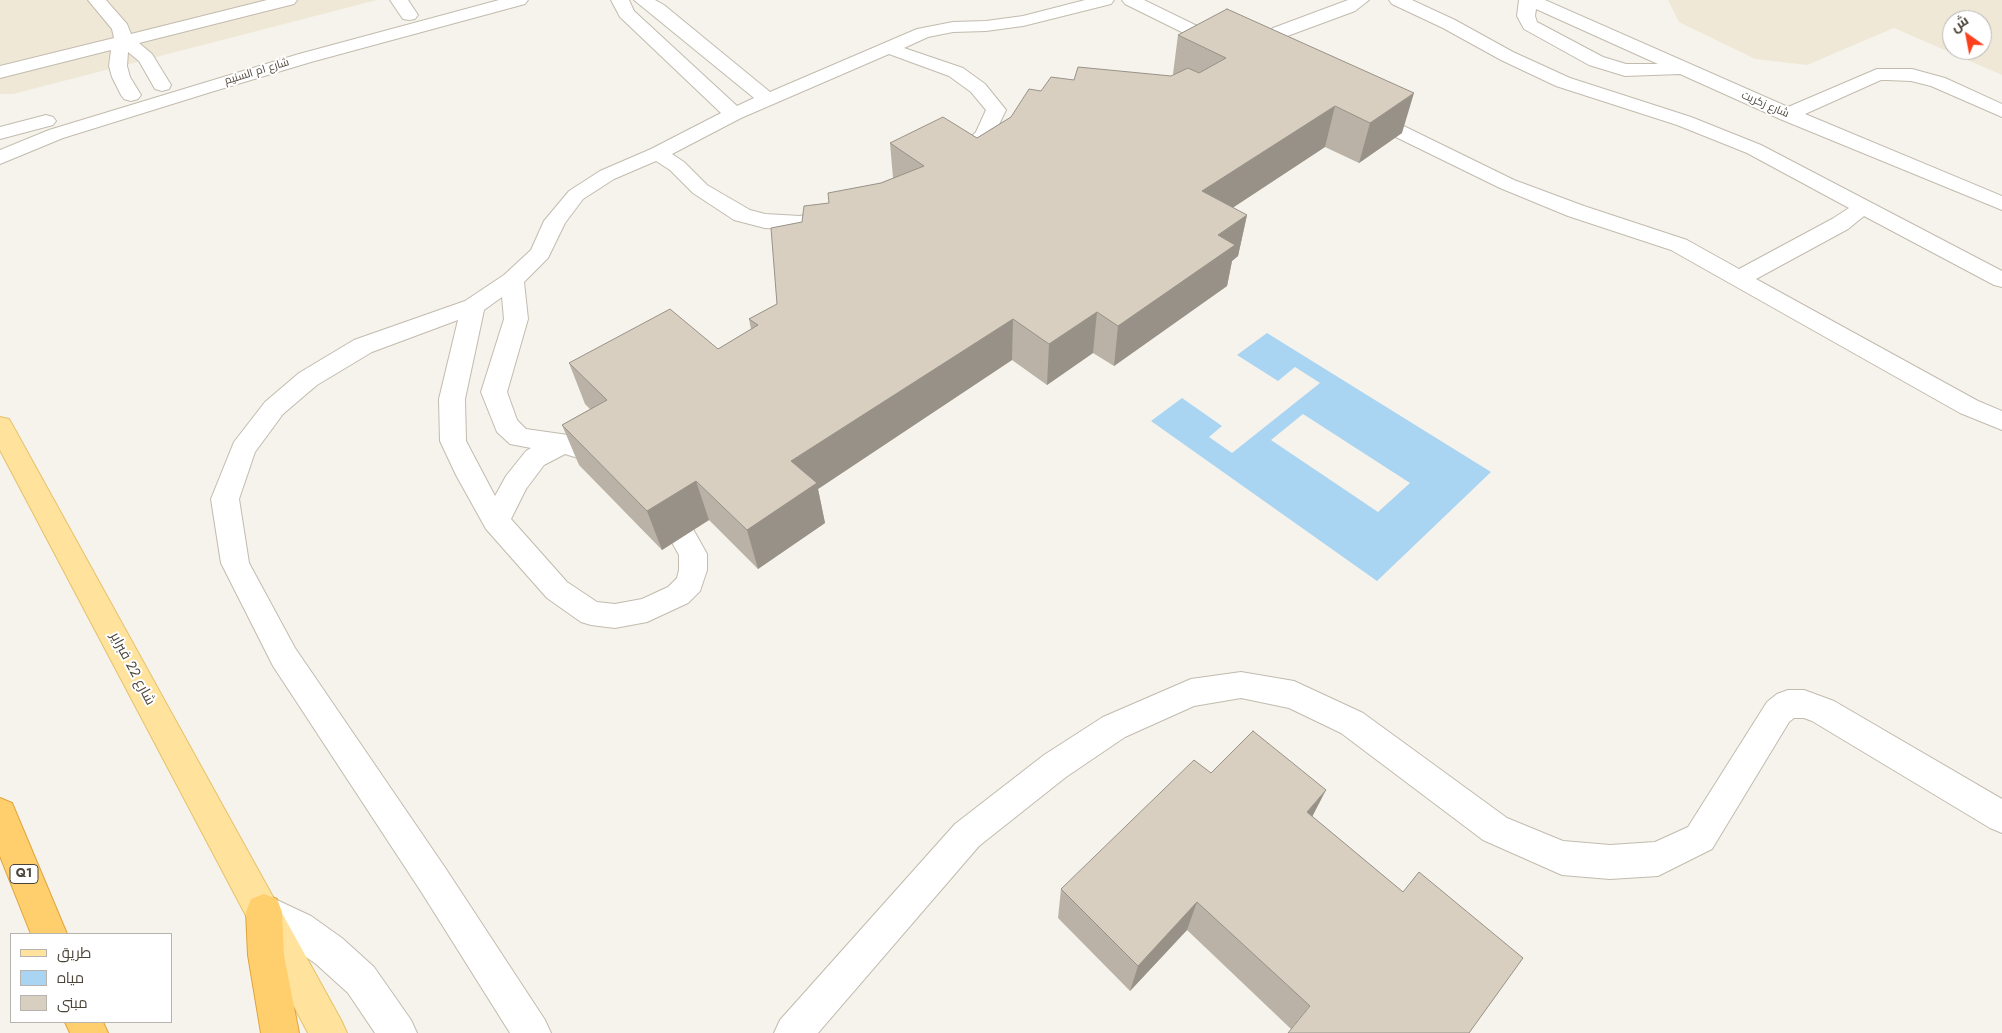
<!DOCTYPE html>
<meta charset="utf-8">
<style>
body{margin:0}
#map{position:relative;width:2002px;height:1033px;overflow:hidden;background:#f6f3ec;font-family:Jost,Cairo,sans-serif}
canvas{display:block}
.legend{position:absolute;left:10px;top:933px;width:162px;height:90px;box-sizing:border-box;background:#fff;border:1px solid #b7b4b0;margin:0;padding:6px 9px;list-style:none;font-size:15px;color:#4b4439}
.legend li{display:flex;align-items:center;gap:10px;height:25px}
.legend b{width:25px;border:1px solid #b7b4b0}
.north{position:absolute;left:1942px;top:10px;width:50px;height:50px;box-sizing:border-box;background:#fff;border:1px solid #b7b4b0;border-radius:50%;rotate:327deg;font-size:14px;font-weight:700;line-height:20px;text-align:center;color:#4b4439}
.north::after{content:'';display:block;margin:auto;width:18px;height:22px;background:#fc3f1d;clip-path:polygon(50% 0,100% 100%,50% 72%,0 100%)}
</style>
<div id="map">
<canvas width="2002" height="1033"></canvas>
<ul class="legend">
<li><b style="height:6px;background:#ffe39c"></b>طريق</li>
<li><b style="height:14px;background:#a9d4f2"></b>مياه</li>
<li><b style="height:14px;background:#d8cfc1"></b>مبنى</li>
</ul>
<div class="north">ش</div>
</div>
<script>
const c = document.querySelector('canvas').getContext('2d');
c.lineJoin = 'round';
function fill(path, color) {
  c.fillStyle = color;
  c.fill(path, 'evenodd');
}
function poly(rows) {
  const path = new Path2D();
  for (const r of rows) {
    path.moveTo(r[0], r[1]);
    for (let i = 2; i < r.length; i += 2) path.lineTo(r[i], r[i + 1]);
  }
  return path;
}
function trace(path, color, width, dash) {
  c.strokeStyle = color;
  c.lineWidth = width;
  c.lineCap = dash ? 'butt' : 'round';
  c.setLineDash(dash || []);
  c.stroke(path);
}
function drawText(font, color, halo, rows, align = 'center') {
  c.font = font + ' Jost,Cairo,sans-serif';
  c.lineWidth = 4;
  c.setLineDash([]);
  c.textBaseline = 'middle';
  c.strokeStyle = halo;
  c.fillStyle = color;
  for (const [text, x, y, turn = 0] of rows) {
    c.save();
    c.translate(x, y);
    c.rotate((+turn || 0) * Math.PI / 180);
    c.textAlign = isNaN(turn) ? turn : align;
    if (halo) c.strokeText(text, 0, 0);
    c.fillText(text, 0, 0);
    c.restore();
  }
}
fill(poly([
 [0,0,377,0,13,94,0,94],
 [1668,0,2002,0,2002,75,1894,28,1807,65,1755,59,1679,22],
 [1952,20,1982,20,1982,50,1952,50]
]), '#efe8d6');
fill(poly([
 [1267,333,1491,472,1377,581,1151,421,1182,398,1222,426,1209,437,1232,453,1320,383,1295,367,1278,381,1237,355],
 [1303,414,1410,483,1378,512,1271,440]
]), '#a9d4f2');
const minor = poly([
 [88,0,106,0,127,24,131,34,267,0,297,0,294,4,139,43,152,54,171,85,169,89,162,91,155,89,139,61,128,52,127,66,130,77,141,95,138,99,131,101,124,99,121,95,112,77,109,66,111,50,0,78,0,66,114,38,112,29,88,0],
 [390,0,408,0,418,15,415,19,409,20,403,19,390,0],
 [499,0,528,0,525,4,311,62,211,92,63,138,0,164,0,150,49,130,299,54,499,0],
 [611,0,629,0,634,11,737,106,754,98,634,0,655,0,664,5,770,92,917,29,953,22,986,21,1023,16,1085,0,1114,0,1111,4,1023,26,986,31,953,32,928,37,904,48,963,68,985,84,1006,110,992,139,967,161,960,163,953,161,950,157,976,132,986,110,971,92,949,76,889,54,741,118,672,154,684,162,707,185,750,210,765,214,800,216,834,207,842,209,845,214,842,219,800,230,765,228,734,220,693,193,670,170,656,161,614,179,583,199,565,223,548,258,524,282,528,319,507,392,517,420,526,429,575,436,607,447,611,454,607,461,598,464,565,454,544,465,526,489,511,519,567,582,597,602,615,604,642,599,668,587,677,578,679,570,679,555,669,537,673,529,683,526,693,529,707,554,707,570,700,591,688,603,647,622,615,628,591,625,581,622,547,598,486,529,456,475,440,441,439,399,458,320,372,352,317,385,283,414,255,452,239,499,249,563,295,648,446,869,545,1020,551,1033,510,1033,422,893,273,666,221,563,211,499,234,442,265,402,299,373,354,340,465,301,504,275,531,250,544,221,569,191,600,171,651,149,721,113,620,17,611,0],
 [502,297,504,319,481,392,497,432,510,444,531,448,526,451,506,476,495,496,466,441,465,399,484,310,502,297],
 [1122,0,1144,0,1230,42,1233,46,1230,50,1224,51,1218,50,1125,4,1122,0],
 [1348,0,1369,0,1355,11,1282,38,1281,44,1298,58,1295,62,1289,64,1283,62,1263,46,1264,36,1273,28,1348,0],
 [1389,0,1412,0,1455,20,1513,52,1570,78,1691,117,1761,145,2002,271,2002,287,1994,285,1864,216,1848,229,1756,279,1978,401,2002,411,2002,430,1960,413,1671,250,1568,216,1500,188,1361,120,1358,116,1361,112,1368,110,1375,112,1514,180,1584,206,1687,240,1739,269,1832,219,1849,208,1747,153,1677,125,1556,86,1501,60,1443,28,1392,4,1389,0],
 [1519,0,1545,0,1788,107,1877,69,1912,69,1945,78,2002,104,2002,117,1931,86,1911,81,1887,80,1881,80,1805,114,2002,196,2002,210,1780,119,1680,74,1625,76,1589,65,1524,29,1517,16,1519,0],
 [1536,9,1658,64,1626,64,1603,57,1537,22,1535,16,1536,9],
 [46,115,53,117,56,121,53,125,0,139,0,127,46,115],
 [1241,672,1294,681,1363,713,1507,818,1563,841,1610,845,1655,842,1688,827,1767,702,1777,694,1788,690,1804,690,1834,701,2002,799,2002,833,1990,828,1812,721,1804,718,1794,718,1789,722,1712,849,1658,876,1610,879,1562,875,1483,840,1341,733,1289,708,1241,698,1194,706,1125,737,1066,777,979,846,818,1033,774,1033,780,1020,955,824,1044,755,1103,717,1191,679,1241,672],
 [264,894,311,916,342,938,374,967,411,1020,417,1033,375,1033,348,993,316,964,285,942,251,925,246,912,251,899,264,894]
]);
const major = poly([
 [0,417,9,419,13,426,341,1020,347,1033,308,1033,0,450,0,417]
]);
const highway = poly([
 [0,798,12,803,67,934,31,934,0,856,0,798],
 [264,894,277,899,282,912,284,955,299,1033,261,1033,248,955,246,912,251,899,264,894],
 [65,1022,103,1022,108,1033,70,1033,65,1022]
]);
trace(minor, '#c2bbae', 2);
trace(major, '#e6c16a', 2);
trace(highway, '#e0a43c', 2);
fill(minor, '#fff');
fill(major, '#ffe39c');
fill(highway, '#ffcf6e');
fill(poly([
 [1178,35,1402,133,1359,163,1325,147,1232,208,1247,215,1238,256,1232,261,1227,286,1114,366,1093,353,1047,385,1012,360,818,489,825,523,758,569,709,520,662,550,579,465,562,425,590,409,585,404,569,363,718,349,751,329,749,319,777,304,802,222,829,203,893,178,890,143,977,138,1011,117,1041,91,1074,80,1171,76,1174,75,1173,74],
 [1211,773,1313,817,1403,892,1291,1029,1187,930,1130,991,1058,918,1061,889]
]), '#bab2a6');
fill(poly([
 [1414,93,1402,133,1359,163,1370,123],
 [1335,106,1325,147,1196,232,1202,191],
 [1247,215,1238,256,1232,261,1227,286,1114,366,1118,326,1218,235],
 [1097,312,1093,353,1047,385,1049,344],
 [1013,319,1012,360,818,489,825,523,758,569,747,530,791,461],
 [696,481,709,520,662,550,647,511],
 [1326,790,1309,823,1307,812],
 [1197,902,1187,930,1130,991,1138,966]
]), '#979187');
const building = poly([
 [1227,9,1414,93,1370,123,1335,106,1202,191,1247,215,1218,235,1235,245,1118,326,1097,312,1049,344,1013,319,791,461,817,483,747,530,696,481,647,511,562,425,607,400,569,363,670,309,718,349,758,325,749,319,777,304,771,228,802,222,804,206,829,203,828,193,881,183,924,166,890,143,943,117,977,138,1011,117,1029,89,1041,91,1051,77,1074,80,1078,67,1171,76,1188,68,1199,73,1226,58,1178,35,1227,9],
 [1253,731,1326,790,1307,812,1403,892,1419,872,1523,958,1469,1033,1288,1033,1310,1006,1197,902,1138,966,1061,889,1194,760,1211,773,1253,731]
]);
fill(building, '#d8cfc1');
trace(building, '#979187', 1);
drawText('11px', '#4b4439', '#fff', [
 ["شارع ام السنيم",257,72,-17],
 ["شارع زكريت",1765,105,23]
]);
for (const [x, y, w] of [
 [24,874,28]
]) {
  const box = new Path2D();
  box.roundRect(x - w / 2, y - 9.5, w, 19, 4);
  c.fillStyle = '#fff';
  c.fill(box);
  trace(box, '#4b4439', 1);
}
drawText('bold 12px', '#4b4439', null, [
 ["Q1",24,874]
]);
drawText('14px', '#4b4439', '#fff', [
 ["شارع 22 فبراير",132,669,62]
]);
</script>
